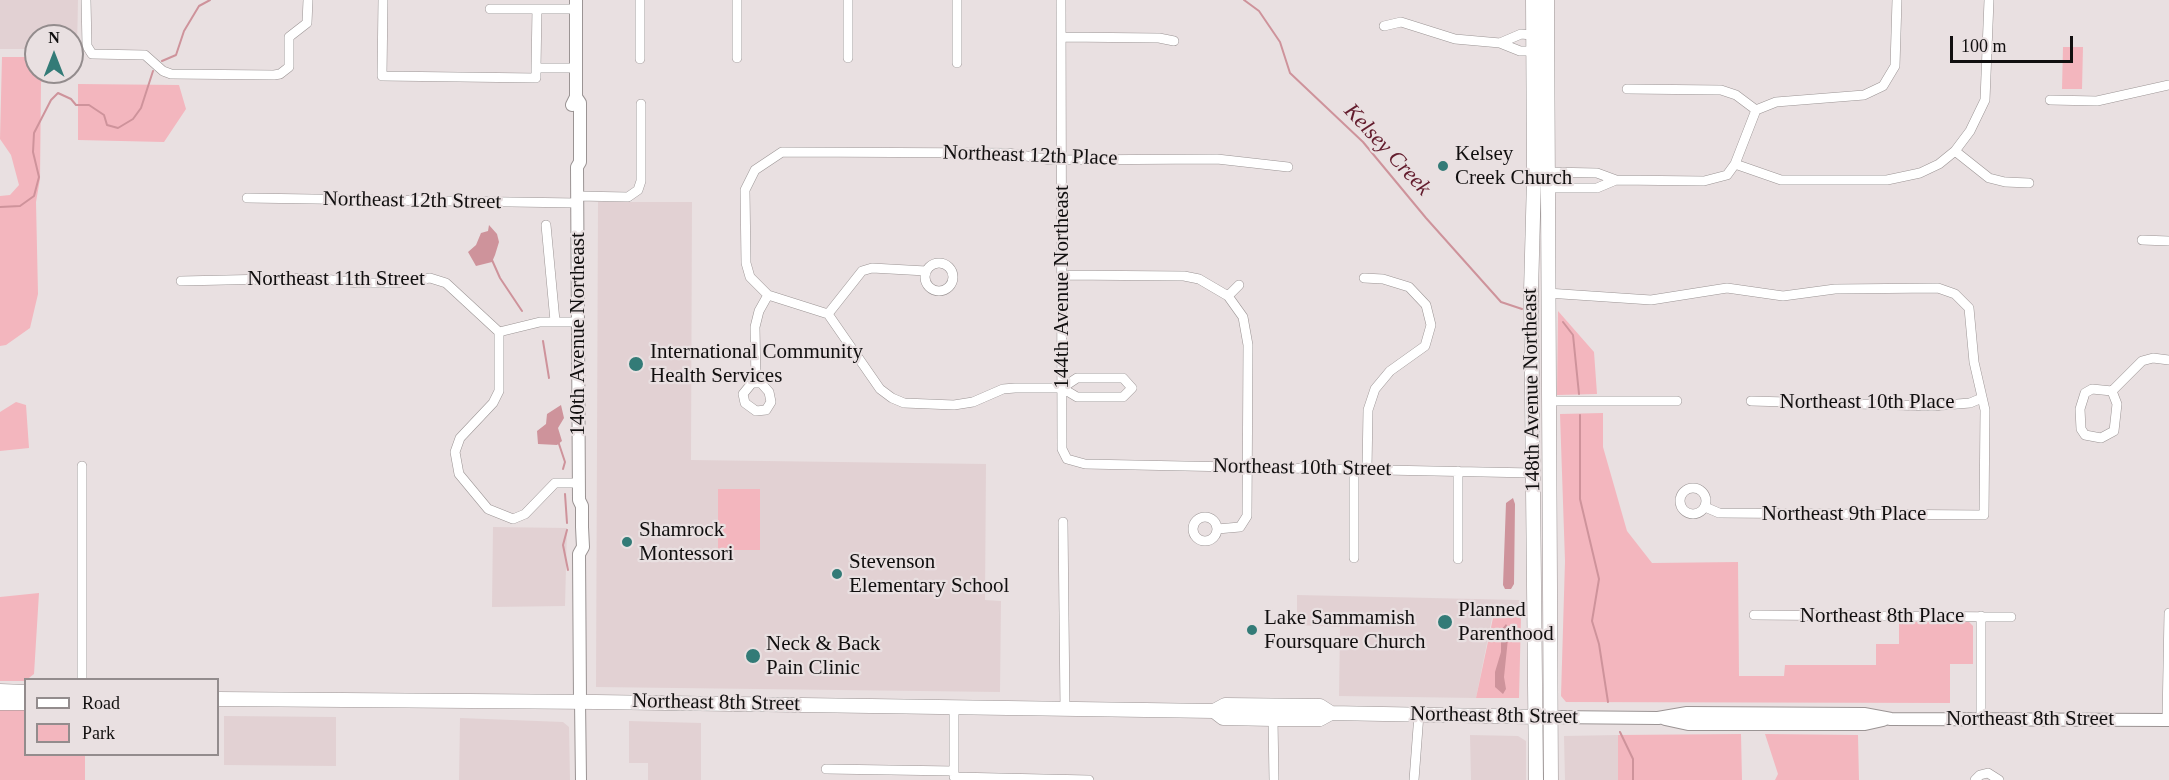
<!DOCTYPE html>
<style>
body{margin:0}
#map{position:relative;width:2169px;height:780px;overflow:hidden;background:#e9e0e1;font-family:Georgia,serif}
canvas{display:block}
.legend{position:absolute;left:24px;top:678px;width:195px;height:78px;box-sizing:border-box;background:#e9e0e1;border:2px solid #938c8d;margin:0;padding:8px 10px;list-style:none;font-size:18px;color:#110f0f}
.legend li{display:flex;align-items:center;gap:12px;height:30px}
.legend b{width:30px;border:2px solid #938c8d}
.north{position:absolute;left:24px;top:24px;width:60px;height:60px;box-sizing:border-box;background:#e9e0e1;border:2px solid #938c8d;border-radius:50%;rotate:0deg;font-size:16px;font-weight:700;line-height:24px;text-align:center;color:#110f0f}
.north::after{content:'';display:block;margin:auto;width:21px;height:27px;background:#337b77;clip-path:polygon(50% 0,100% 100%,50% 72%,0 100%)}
.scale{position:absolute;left:1950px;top:36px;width:123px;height:27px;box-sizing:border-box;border:3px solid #110f0f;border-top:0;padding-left:8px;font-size:18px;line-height:21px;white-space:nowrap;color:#110f0f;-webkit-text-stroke:4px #e9e0e1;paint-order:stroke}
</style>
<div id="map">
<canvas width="2169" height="780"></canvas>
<ul class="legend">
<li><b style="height:8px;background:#fff"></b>Road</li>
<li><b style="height:16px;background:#f3b6be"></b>Park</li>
</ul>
<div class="north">N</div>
<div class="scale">100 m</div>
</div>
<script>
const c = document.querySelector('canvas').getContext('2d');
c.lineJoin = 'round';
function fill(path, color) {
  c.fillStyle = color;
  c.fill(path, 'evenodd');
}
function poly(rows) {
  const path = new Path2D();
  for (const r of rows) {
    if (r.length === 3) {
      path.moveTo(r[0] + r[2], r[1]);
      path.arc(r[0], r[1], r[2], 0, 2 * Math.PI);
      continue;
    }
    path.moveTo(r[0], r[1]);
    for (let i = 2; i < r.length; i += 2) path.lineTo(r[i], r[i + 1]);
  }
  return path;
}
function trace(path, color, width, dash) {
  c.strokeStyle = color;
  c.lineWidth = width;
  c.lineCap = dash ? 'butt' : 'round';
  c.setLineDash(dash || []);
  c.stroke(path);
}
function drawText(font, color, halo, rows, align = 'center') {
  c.font = font + ' Georgia,serif';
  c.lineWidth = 4.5;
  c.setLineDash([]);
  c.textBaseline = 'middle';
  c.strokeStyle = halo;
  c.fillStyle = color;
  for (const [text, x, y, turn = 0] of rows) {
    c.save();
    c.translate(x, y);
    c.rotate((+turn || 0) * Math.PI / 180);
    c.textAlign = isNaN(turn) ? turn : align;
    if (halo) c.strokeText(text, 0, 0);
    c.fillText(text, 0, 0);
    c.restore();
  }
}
fill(poly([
 [0,0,78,0,77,49,72,49,72,36,36,36,36,49,0,49],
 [598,202,692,202,691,460,986,464,985,600,1001,601,1000,692,596,687],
 [493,527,567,528,565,606,492,607],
 [1297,595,1521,600,1521,617,1492,618,1476,698,1339,696,1340,627,1297,625],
 [224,716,336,717,336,766,224,765],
 [460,718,563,722,569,727,570,780,459,780],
 [629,721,701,723,701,780,648,780,648,763,629,763],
 [1470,735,1518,736,1526,741,1526,780,1471,780],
 [1618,735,1618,780,1565,780,1564,736]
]), '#e2d1d3');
fill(poly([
 [2063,47,2083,47,2082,89,2062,89],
 [2,57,36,57,36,72,48,72,48,77,41,82,40,179,36,202,38,294,30,328,6,345,0,346,0,196,10,195,19,185,11,155,0,139],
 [78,84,179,85,186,109,164,142,78,140],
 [1558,311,1594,352,1597,394,1557,395],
 [16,402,26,405,29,448,0,451,0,412],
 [1603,413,1603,447,1627,531,1652,563,1738,562,1739,676,1784,676,1785,665,1876,665,1876,644,1899,644,1899,622,1969,622,1973,626,1973,664,1950,664,1950,703,1566,702,1561,696,1565,561,1560,414],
 [718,489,760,489,760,550,718,550],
 [39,593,34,674,25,681,0,681,0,597],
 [1521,617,1519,698,1476,698,1493,618],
 [0,709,25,709,26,754,85,755,85,780,0,780],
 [1741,734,1742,780,1618,780,1618,735],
 [1765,734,1858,735,1859,780,1775,780,1778,774]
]), '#f3b6be');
fill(poly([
 [489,225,497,234,499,242,495,255,492,262,476,266,468,252,476,245,481,233,488,231],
 [561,405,564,418,558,428,562,441,557,445,538,444,537,431,546,424,547,414],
 [1513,498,1515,504,1514,584,1511,589,1505,589,1503,585,1506,503],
 [1506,624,1509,629,1504,677,1506,689,1503,694,1495,687,1495,672,1501,652,1501,630]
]), '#ce939b');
trace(poly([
 [1244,0,1259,11,1280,42,1290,73,1363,142,1426,218,1501,302,1522,309],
 [162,61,176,55,184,31,199,6,210,0],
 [0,207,20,206,34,196,39,177,33,152,34,133,51,100,58,93,71,99,76,105,89,105,104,115,107,125,118,128,133,119,141,108,153,71],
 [492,260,500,278,522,311],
 [1563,322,1573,335,1579,394],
 [543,341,549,378],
 [1580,415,1580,499,1599,579,1592,621,1599,644,1608,702],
 [558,441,565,462,563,469],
 [565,494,567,523],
 [567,530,563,545,568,570],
 [1620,732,1633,759,1633,780]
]), '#ce939b', 2);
const minor = poly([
 [86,0,87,46,92,54,145,55,163,71,171,74,274,75,280,74,289,67,289,37,307,23,308,0],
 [383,0,382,76,536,78,536,68,576,68],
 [848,0,848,58],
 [957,0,957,63],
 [1061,0,1062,449,1067,459,1085,464,1533,473],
 [490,9,576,9],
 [1384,26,1401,22,1455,39,1500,43,1520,51,1532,51],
 [1062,37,1159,38,1174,41],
 [1500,43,1521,34,1532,35],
 [737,58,737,0],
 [640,59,640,0],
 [536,68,537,9],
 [1627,89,1721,90,1736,95,1756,110,1776,102,1864,95,1883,86,1895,66,1897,0],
 [2050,100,2097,101,2169,85],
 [1955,151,1970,131,1985,100,1989,0],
 [1735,164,1756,110],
 [1548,172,1597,173,1616,180,1704,181,1727,175,1735,164,1781,180,1887,180,1920,173,1939,164,1955,151,1989,178,2005,182,2029,183],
 [1548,188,1597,188,1616,180],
 [577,196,628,197,638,190,641,181,641,104],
 [247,198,577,203],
 [546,225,555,321],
 [2142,240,2169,241],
 [939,277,14],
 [1062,275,1184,276,1199,279,1228,296,1243,317,1248,345,1247,516,1240,527,1217,529],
 [1364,278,1383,279,1409,287,1426,305,1431,325,1425,346,1390,371,1375,389,1368,410,1367,469],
 [181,281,316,278,357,283,395,283,430,278,446,283,499,332,540,322,578,322],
 [1547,293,1651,300,1727,288,1783,296,1835,289,1938,288,1955,294,1969,308,1974,362,1985,410,1984,515,1719,513,1705,507],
 [768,295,828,314,880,389,892,398,904,403,954,405,973,402,1003,389,1015,388,1062,388,1077,397,1123,397,1132,388,1123,378,1077,378,1062,388],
 [1228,296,1239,285],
 [828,314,862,271,872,268,926,271],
 [499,332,499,391,493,403,460,438,455,452,459,474,488,509,513,519,525,514,555,483,579,483],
 [756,382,755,327,759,311,768,295,750,277,746,263,745,190,755,170,782,152,1008,153,1051,160,1217,159,1288,167],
 [752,383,761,383,769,392,771,402,766,410,756,411,745,403,743,394,752,383],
 [2112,391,2117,404,2114,431,2101,438,2085,435,2081,429,2080,409,2085,393,2092,389,2112,391,2142,361,2153,358,2169,360],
 [1548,401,1677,401],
 [1751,401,1932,406,1970,403,1982,398],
 [82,466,82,680],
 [1458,471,1458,559],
 [1693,501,13],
 [1205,529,12],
 [1063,522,1065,709],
 [1354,558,1354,468],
 [1754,615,2011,617],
 [1273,719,1274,780],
 [1981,719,1981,616],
 [2167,720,2169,613],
 [826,769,954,771],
 [954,775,954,707],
 [954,777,1089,780],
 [1414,780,1419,714],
 [1975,780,1980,775,1988,773,1999,780]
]);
const tertiary = poly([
 [580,701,581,780]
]);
const secondary = poly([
 [576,97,580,103,580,162,577,167,579,500,582,506,582,527,583,547,579,554,580,701],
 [572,105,576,97,576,0],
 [1549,717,1658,718,1687,713,1864,714,1891,719,2169,720],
 [1665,719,1688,724,1865,724,1883,720]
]);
const primary = poly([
 [1533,0,1534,179,1531,292,1536,780],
 [1547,0,1551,780],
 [0,691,26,692],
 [218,699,596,702,1214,711,1225,705,1320,706,1331,713],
 [0,703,26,703],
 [1214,711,1223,718,1273,719,1320,719,1331,713,1541,717]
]);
trace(minor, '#9b9494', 10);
trace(tertiary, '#9b9494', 12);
trace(secondary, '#9b9494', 14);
trace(primary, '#9b9494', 15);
trace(minor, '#fff', 9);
trace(tertiary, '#fff', 10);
trace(secondary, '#fff', 12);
trace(primary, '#fff', 14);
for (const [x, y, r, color] of [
 [1443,166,6,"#337b77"],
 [636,364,8,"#337b77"],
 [627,542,6,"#337b77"],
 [837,574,6,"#337b77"],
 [1445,622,8,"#337b77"],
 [1252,630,6,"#337b77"],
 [753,656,8,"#337b77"]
]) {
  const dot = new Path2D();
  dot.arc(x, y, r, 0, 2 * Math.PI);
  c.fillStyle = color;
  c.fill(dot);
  trace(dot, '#e9e0e1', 2);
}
drawText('21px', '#110f0f', '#e9e0e1', [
 ["Kelsey",1455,154],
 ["Creek Church",1455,178],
 ["International Community",650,352],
 ["Health Services",650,376],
 ["Shamrock",639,530],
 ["Montessori",639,554],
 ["Stevenson",849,562],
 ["Elementary School",849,586],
 ["Planned",1458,610],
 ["Parenthood",1458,634],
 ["Lake Sammamish",1264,618],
 ["Foursquare Church",1264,642],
 ["Neck & Back",766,644],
 ["Pain Clinic",766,668]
], 'left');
drawText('21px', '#110f0f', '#e9e0e1', [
 ["Northeast 12th Place",1030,156,2],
 ["Northeast 12th Street",412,201,1],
 ["Northeast 11th Street",336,279],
 ["144th Avenue Northeast",1062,287,-90],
 ["140th Avenue Northeast",578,334,-90],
 ["148th Avenue Northeast",1532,390,-91],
 ["Northeast 10th Place",1867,402],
 ["Northeast 10th Street",1302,468,1],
 ["Northeast 9th Place",1844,514],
 ["Northeast 8th Place",1882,616],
 ["Northeast 8th Street",716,703,1],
 ["Northeast 8th Street",1494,716,1],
 ["Northeast 8th Street",2030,719]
]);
drawText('italic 22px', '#631c2d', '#e9e0e1', [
 ["Kelsey Creek",1387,150,47]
]);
</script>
